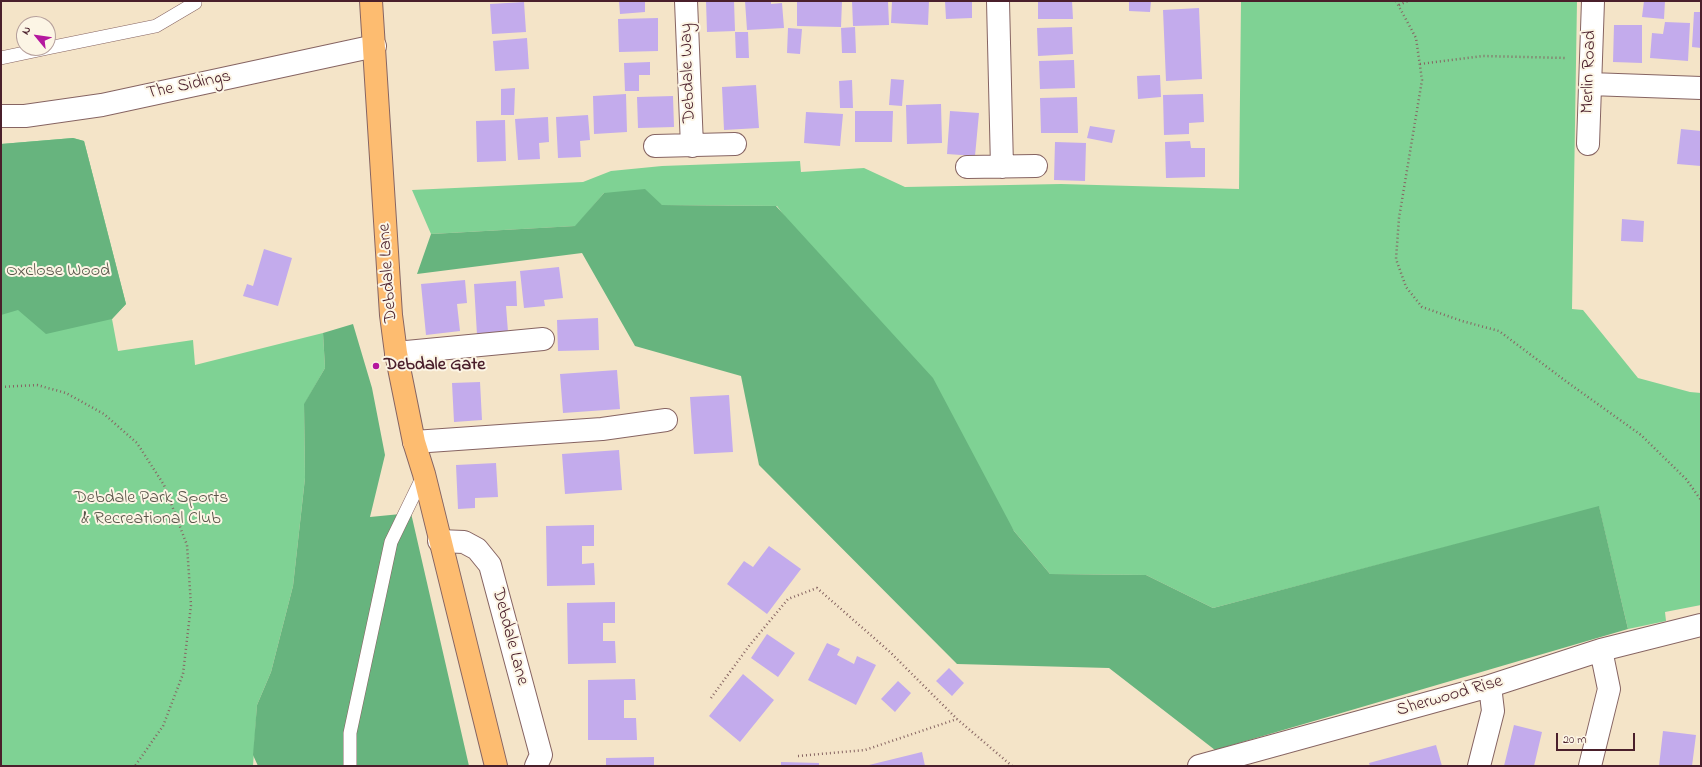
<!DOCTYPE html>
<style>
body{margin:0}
#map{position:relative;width:1702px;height:767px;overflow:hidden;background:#f4e4c8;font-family:"Indie Flower",sans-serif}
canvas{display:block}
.frame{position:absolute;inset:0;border:2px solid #4a1f2b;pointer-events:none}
.north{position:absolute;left:16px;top:16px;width:40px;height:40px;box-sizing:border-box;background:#fcf5e5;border:1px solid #b59f9b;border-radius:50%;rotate:299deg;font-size:11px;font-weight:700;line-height:16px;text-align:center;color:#4a1f2b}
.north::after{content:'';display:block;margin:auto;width:14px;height:18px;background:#b5179e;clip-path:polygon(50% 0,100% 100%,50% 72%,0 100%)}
.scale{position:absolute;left:1556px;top:733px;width:79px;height:18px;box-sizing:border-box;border:2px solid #4a1f2b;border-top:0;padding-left:5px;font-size:12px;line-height:14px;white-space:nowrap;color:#4a1f2b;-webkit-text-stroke:3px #fcf5e5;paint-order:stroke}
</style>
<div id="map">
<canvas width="1702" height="767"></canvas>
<div class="frame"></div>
<div class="north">N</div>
<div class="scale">20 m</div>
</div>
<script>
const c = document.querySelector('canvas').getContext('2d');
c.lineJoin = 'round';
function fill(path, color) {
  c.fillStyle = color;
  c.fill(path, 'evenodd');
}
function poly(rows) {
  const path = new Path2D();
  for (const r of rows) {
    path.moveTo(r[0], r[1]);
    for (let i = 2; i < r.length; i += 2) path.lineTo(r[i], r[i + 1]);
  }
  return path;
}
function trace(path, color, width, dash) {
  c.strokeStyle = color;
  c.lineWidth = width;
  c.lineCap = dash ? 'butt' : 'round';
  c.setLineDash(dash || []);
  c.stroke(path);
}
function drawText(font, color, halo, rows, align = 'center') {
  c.font = font + ' "Indie Flower",sans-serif';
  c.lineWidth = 4;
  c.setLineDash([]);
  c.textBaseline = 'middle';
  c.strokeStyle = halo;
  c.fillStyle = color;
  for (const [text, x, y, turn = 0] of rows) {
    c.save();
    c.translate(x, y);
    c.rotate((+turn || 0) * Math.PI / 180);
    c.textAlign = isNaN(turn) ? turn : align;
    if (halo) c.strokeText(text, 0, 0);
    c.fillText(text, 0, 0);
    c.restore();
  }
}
fill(poly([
 [1241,1,1577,1,1572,309,1583,310,1638,378,1690,392,1701,393,1701,605,1665,612,1666,621,1628,629,1599,507,1213,608,1146,575,1050,574,1014,531,777,206,662,205,604,193,576,226,431,234,412,190,583,182,611,171,662,166,800,161,801,172,864,168,905,187,1061,184,1239,189],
 [73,138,84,141,126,304,112,319,118,351,193,340,195,365,323,333,325,368,304,405,305,478,293,586,271,672,257,705,253,766,1,766,1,144]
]), '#7fd294');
fill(poly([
 [73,138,84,141,126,304,112,319,46,334,18,310,1,315,1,144],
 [645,189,662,205,776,206,933,378,1014,531,1050,574,1146,575,1213,608,1599,506,1628,629,1215,750,1109,668,957,664,759,465,741,376,635,346,582,253,417,274,431,234,575,226,604,193],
 [353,324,372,388,385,455,370,517,411,513,469,766,258,766,253,755,257,705,271,672,293,586,305,478,304,404,325,368,323,333]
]), '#67b47e');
fill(poly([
 [619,1,645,1,645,12,620,14],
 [706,1,734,1,735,31,707,32],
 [745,1,771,1,771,4,782,3,784,28,747,30],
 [797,1,842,1,841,27,797,26],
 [852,1,888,1,889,25,853,26],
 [892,1,929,1,928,25,891,23],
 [945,1,972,1,972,18,946,19],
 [1038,1,1072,1,1073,19,1038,19],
 [1129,1,1151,1,1150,12,1129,11],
 [1644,1,1665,1,1664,19,1642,17],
 [524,2,526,32,492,34,490,4],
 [1199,8,1202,79,1166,81,1163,10],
 [1694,12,1701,12,1701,48,1692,47],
 [658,18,658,51,619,52,618,19],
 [1665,22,1690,23,1688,61,1650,58,1652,33,1663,34],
 [1614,25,1642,25,1642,63,1613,62],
 [855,27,856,53,842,53,841,28],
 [1072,27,1073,54,1038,56,1037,28],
 [788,28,802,29,800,54,787,53],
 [735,32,748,32,749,58,736,58],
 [527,38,529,69,495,71,493,41],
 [1074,60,1075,88,1040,89,1039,61],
 [650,62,650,75,639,75,639,91,625,91,624,63],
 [1160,75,1161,97,1138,99,1137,76],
 [891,79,904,80,902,106,889,105],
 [852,80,853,108,840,108,839,81],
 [756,85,759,128,724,130,722,87],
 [515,88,514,115,501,115,501,89],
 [626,94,627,132,594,134,593,96],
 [1203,94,1204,122,1189,123,1189,134,1164,135,1163,95],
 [673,96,674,127,638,128,637,97],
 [1077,97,1078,133,1041,133,1040,98],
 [941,104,942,143,907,144,906,105],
 [855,111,893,111,892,142,855,142],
 [950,111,979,113,975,156,947,154],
 [806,112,843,114,840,146,804,143],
 [588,115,590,140,580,141,581,157,558,158,556,117],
 [548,117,549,142,539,143,540,159,518,160,515,119],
 [505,120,506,161,477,162,476,121],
 [1090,126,1115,130,1112,143,1087,138],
 [1681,129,1701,131,1701,166,1677,164],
 [1190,141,1191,148,1205,148,1205,177,1166,178,1165,142],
 [1055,142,1086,143,1085,181,1054,180],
 [1622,219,1644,221,1643,242,1621,241],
 [264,249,292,258,278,306,243,296,247,284,253,286],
 [559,267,563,298,544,300,545,306,524,308,520,271],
 [465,280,467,303,457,304,460,331,426,335,421,284],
 [516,281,517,306,506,306,508,332,477,335,474,284],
 [598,318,599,350,558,351,557,320],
 [617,370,620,409,563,413,560,374],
 [480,382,482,420,454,422,452,383],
 [729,395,733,452,694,454,690,397],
 [619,450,622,490,565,494,562,454],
 [496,463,498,497,475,498,475,508,458,509,456,465],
 [594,525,594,546,582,546,582,564,594,563,595,585,547,586,546,526],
 [769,546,801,569,767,614,727,584,744,561,753,567],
 [615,602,615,623,603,623,603,641,615,641,616,663,568,664,567,603],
 [767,634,795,653,778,677,751,658],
 [827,643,840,649,837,655,854,664,857,656,876,665,856,705,808,680],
 [949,668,964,683,952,696,936,681],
 [743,674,774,700,740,742,709,716],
 [635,679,636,700,624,700,624,718,636,718,637,740,588,740,588,680],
 [898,681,911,693,895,712,881,699],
 [1514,725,1542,732,1534,766,1504,766],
 [1663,731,1696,735,1692,766,1659,766],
 [1436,745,1442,766,1370,766,1369,763],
 [922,752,925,766,869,766,869,765],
 [654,757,654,766,606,766,606,758],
 [781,762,819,763,819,766,781,766]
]), '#c3abec');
const lane = poly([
 [48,48,156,26,195,3,195,1],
 [1,58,48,48],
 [350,766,350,733,391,542,424,474]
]);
const street = poly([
 [686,1,692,146],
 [998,1,1002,167],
 [1590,84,1701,88],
 [1,116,25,116,102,105,375,46],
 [1588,144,1593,1],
 [655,146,735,144],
 [967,167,1036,166],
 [396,353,543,339],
 [414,442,602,429,666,420],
 [439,541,464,542,477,549,490,565,541,755,536,766],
 [1199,766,1490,686,1601,650,1701,625],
 [1479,766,1493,711,1490,686],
 [1590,766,1609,689,1601,650]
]);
const primary = poly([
 [371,1,391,315,396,353,414,442,424,474,496,766]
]);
trace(lane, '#866462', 14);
trace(street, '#866462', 24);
trace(primary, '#866462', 24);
trace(poly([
 [1396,1,1416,38,1422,80,1399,218,1396,259,1406,287,1422,307,1462,321,1499,331,1567,382,1641,435,1686,479,1701,500],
 [1399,5,1408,1],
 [1420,64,1483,56,1567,58],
 [1,387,37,385,66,393,104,414,137,443,164,485,187,545,191,605,183,674,163,726,135,766],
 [711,698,749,646,788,599,817,588,890,652,957,719,1012,766],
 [798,756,865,750,957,719]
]), '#866462', 2.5, [1, 3]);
trace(lane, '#fff', 13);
trace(street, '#fff', 22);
trace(primary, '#fdbc70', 22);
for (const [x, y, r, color] of [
 [376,366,4,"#b5179e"]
]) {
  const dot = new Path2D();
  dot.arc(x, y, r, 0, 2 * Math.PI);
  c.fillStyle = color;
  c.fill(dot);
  trace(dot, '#fcf5e5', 1.5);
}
drawText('18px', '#4a1f2b', '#fcf5e5', [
 ["Merlin Road",1590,72,-88],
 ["Debdale Way",689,73,-92],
 ["The Sidings",189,86,-12],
 ["Debdale Lane",389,273,-94],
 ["Debdale Lane",509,637,75],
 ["Sherwood Rise",1450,697,-16]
]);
drawText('18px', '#5a554a', '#fcf5e5', [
 ["Oxclose Wood",58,272],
 ["Debdale Park Sports",151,499],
 ["& Recreational Club",151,520]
]);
drawText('bold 18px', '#4a1f2b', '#fcf5e5', [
 ["Debdale Gate",384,366]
], 'left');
</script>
